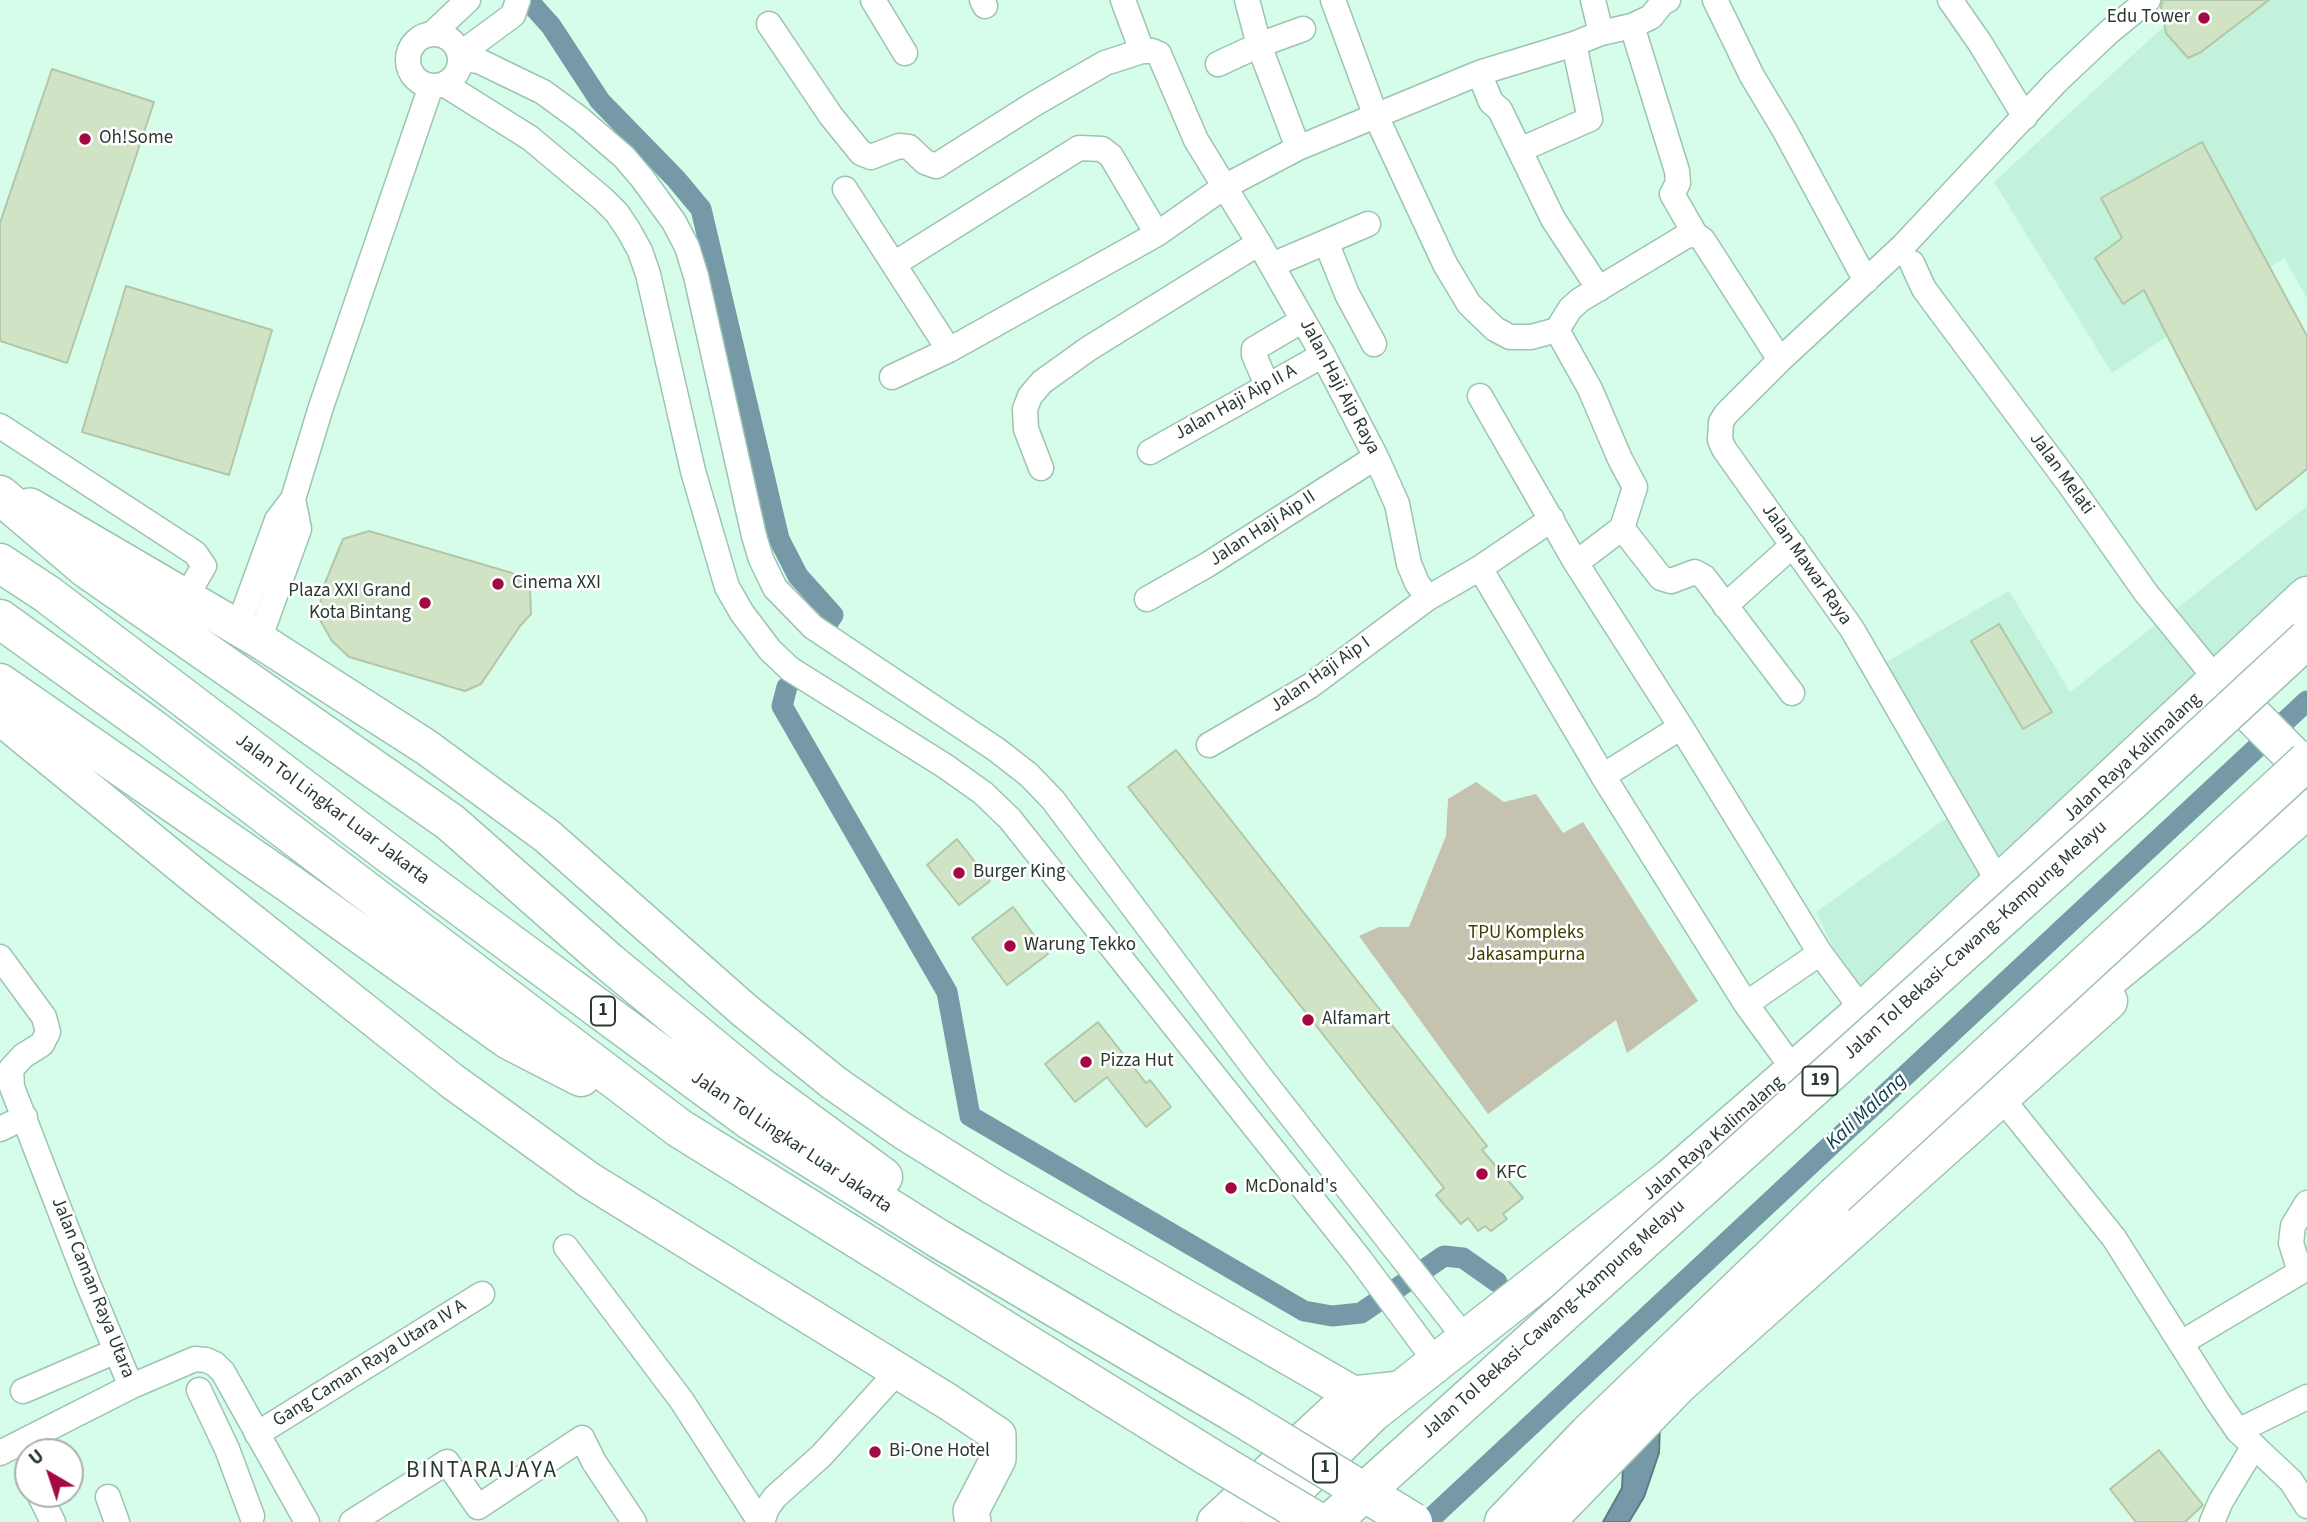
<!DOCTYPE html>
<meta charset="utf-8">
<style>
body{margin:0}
#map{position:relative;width:2307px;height:1522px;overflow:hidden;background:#d5fdea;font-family:"Source Sans 3",sans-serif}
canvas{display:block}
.north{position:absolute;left:14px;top:1438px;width:70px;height:70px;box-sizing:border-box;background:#fff;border:2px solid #aab0ad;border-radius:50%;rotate:321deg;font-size:19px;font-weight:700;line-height:28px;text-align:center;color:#2a3a32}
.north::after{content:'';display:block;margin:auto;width:24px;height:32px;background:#a30943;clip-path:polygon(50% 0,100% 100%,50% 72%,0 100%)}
</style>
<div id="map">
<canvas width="2307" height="1522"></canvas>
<div class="north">U</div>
</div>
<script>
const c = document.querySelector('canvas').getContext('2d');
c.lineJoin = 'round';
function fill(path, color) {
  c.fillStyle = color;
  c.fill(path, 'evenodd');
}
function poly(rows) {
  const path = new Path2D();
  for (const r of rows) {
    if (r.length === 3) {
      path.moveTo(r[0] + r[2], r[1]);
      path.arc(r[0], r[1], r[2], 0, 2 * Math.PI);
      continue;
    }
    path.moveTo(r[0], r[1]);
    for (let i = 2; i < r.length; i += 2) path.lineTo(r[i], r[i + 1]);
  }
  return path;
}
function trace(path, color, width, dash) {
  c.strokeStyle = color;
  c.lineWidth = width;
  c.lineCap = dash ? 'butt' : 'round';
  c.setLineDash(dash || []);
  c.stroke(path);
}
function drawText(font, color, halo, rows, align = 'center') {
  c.font = font + ' "Source Sans 3",sans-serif';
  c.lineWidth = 5;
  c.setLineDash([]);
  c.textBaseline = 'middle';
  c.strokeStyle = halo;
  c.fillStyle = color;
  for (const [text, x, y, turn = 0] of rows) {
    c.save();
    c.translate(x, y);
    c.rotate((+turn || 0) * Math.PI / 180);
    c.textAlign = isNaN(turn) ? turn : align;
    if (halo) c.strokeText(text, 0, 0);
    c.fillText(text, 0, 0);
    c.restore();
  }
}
fill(poly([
 [2193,0,2307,0,2307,298,2284,258,2112,373,1994,182],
 [2307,506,2307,596,1863,1011,1816,912,1962,807,1886,662,2009,591,2070,692]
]), '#c2f2dc');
fill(poly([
 [1476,782,1504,802,1536,794,1563,833,1583,822,1698,1001,1627,1053,1616,1020,1488,1114,1359,936,1379,927,1409,927,1446,836,1448,799]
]), '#c5c3af');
const water = poly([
 [1660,1422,1659,1453,1644,1497,1629,1522,1603,1522,1622,1488,1623,1467,1660,1422]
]);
fill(water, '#7699a8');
trace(water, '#5f7c85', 2);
trace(poly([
 [534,7,551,26,600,101,676,179,701,209,779,539,798,576,833,615,827,624],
 [787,687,782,706,947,992,970,1116,1304,1311,1332,1316,1361,1313,1444,1256,1463,1258,1497,1282],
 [1427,1522,2307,701]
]), '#7699a8', 21);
const building = poly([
 [2163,0,2269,0,2201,52,2188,58,2166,33,2161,7,2163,0],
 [52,69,154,102,67,363,0,341,0,223,52,69],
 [2202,142,2307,336,2307,469,2256,510,2144,290,2123,304,2095,258,2122,238,2101,198,2202,142],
 [126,286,272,330,229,475,82,432,126,286],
 [369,531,512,573,530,590,531,614,520,626,481,684,465,691,349,657,332,641,320,620,321,593,343,539,369,531],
 [1999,624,2052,712,2023,729,1971,641,1999,624],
 [1176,750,1487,1146,1482,1150,1523,1198,1503,1214,1507,1219,1491,1231,1485,1226,1478,1231,1468,1218,1461,1224,1436,1195,1444,1188,1128,787,1176,750],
 [957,839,990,881,959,905,927,865,957,839],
 [1013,907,1048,954,1007,985,972,938,1013,907],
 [1098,1022,1146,1083,1150,1080,1171,1107,1146,1127,1107,1077,1075,1102,1045,1064,1098,1022],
 [2159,1450,2203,1505,2185,1522,2136,1522,2110,1489,2159,1450]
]);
fill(building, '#d0e3c5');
trace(building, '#b3c6a7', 2);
const street = poly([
 [873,0,905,53],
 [982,0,985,6],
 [1123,0,1142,51],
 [1247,0,1259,45,1298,148],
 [1333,0,1375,114,1445,264,1469,304,1495,329,1510,337,1531,337,1557,330,1570,309,1580,300,1686,236,1695,234],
 [1593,0,1601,33],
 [1715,0,1752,76,1785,131,1866,281],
 [1950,0,1980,43,2025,117],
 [769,24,831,116,861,153,871,157,899,146,909,147,925,162,936,166,1034,104,1105,63,1142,51,1152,51,1159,54,1196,140,1259,243,1323,355,1376,457,1397,504,1409,564,1417,583,1428,598],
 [1632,26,1677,171,1678,183,1672,194,1695,234,1703,240,1780,360],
 [433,33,468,0],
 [434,60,26],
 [460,54,513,15,518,0],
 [461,59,479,61,543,92,580,119,624,157,642,178,674,222,687,247,696,276,754,536,761,559,775,588,813,627,997,750,1029,775,1053,800,1259,1075,1465,1338],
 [1218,64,1259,45,1303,29],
 [1479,73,1491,102,1500,110,1553,219,1599,289],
 [444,84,530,138,603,199,617,213,629,231,640,251,648,274,693,471,727,587,742,613,770,650,790,669,945,766,983,793,1010,819,1359,1258,1436,1362],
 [1520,150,1590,119,1574,44],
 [845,189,949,350],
 [1326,242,1347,294,1374,344],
 [1912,263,1924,289,2070,485,2146,593,2217,680],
 [894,264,1079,148,1102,149,1111,156,1157,234],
 [1272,265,1368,224],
 [1557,330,1590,389,1620,459,1635,487,1622,528,1576,563],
 [892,377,949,350,1157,234,1224,187,1298,148,1479,73,1574,44,1601,33,1632,26,1651,17,1662,3,1668,0],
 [1267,385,1254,355,1254,349,1303,320],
 [1480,396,1576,563,1681,727,1820,953,1863,1011],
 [0,426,195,553,204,566,186,597],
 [1150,452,1323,355],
 [1041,468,1026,429,1025,409,1030,396,1042,382,1088,349,1259,243],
 [1622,528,1661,578,1671,581,1695,572,1704,577,1792,693],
 [1480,568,1603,776,1746,1004,1794,1070],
 [1147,599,1207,565,1376,457],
 [1725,606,1793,545],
 [238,627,277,520,293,499,321,407,431,86],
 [259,640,299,529,293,499],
 [1209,745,1310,686,1428,598,1480,568,1552,519],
 [1603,776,1681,727],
 [1999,883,1852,629,1724,449,1720,440,1721,422,1726,414,1780,360,1903,246,2056,82,2109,32,2148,0],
 [0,957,44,1017,48,1032,42,1044,23,1056,11,1069,12,1087,87,1281,127,1377,132,1386,195,1359,206,1360,215,1364,223,1372,307,1522],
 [1746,1004,1820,953],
 [2000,1096,2114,1238,2218,1402,2238,1431,2291,1481,2307,1506],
 [0,1129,25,1117],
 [566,1247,682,1401,760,1522],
 [2300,1272,2291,1243,2293,1226,2307,1203],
 [2181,1343,2307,1268],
 [199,1390,227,1449,252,1516],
 [23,1391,116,1351],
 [2238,1431,2307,1397],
 [257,1434,482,1294],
 [0,1453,132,1386],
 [39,1494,53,1522],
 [108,1497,117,1522],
 [352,1522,447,1462,478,1507,582,1438,594,1462,634,1522],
 [762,1522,767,1508,775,1497,821,1456,898,1371],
 [2212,1522,2221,1501,2254,1446]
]);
const secondary = poly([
 [30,506,259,640,426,747,547,836,744,1010,834,1083,903,1131,995,1188,1353,1394,1400,1389],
 [0,717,198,879,452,1081,589,1180,950,1403,998,1435,998,1459,971,1511,973,1522],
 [1215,1522,1353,1394]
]);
const primary = poly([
 [2217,680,2307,770],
 [1261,1522,1372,1413,1672,1177,1863,1011,2307,596],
 [1545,1522,1679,1384,2108,1001]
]);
const highway = poly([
 [0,495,87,569,450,822,609,962,758,1085,883,1177],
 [0,563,47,594,388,853,751,1121,939,1239,1236,1414],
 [0,619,150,727,679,1128,1209,1457],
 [0,683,290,884,509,1040,581,1077],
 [1962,1098,2190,912,2307,809],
 [1504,1522,1588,1434,1835,1196,1862,1175]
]);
trace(street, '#9dc3b1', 27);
trace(secondary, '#9dc3b1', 38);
trace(primary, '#9dc3b1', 41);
trace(highway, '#9dc3b1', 41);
trace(street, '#fff', 24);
trace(secondary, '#fff', 35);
trace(primary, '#fff', 38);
trace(highway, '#fff', 38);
const highwayBridge = poly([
 [1835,1196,2307,761],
 [1236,1414,1413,1522],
 [1209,1457,1318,1522],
 [1331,1522,2136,797,2307,639]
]);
trace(highwayBridge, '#9dc3b1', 41, []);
trace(highwayBridge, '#fff', 38);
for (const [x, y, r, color] of [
 [2204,18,7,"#a30943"],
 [85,139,7,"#a30943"],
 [498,584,7,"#a30943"],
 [425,603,7,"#a30943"],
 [959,873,7,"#a30943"],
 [1010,946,7,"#a30943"],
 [1308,1020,7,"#a30943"],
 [1086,1062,7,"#a30943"],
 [1482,1174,7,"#a30943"],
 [1231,1188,7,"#a30943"],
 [875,1452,7,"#a30943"]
]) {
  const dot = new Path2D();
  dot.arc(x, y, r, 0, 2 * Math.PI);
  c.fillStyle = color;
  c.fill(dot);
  trace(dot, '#fff', 2.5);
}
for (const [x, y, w] of [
 [603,1011,24],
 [1820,1081,35],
 [1325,1468,24]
]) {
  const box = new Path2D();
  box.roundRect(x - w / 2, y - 14.5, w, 29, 5);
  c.fillStyle = '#fff';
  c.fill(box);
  trace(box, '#2a3a32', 2);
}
drawText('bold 18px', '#2a3a32', null, [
 ["1",603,1011],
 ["19",1820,1081],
 ["1",1325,1468]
]);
drawText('19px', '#2a3a32', '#fff', [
 ["Edu Tower",2190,18,"right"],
 ["Oh!Some",99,139],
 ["Cinema XXI",512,584],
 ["Plaza XXI Grand",411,592,"right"],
 ["Kota Bintang",411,614,"right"],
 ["Burger King",973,873],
 ["Warung Tekko",1024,946],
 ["Alfamart",1322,1020],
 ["Pizza Hut",1100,1062],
 ["KFC",1496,1174],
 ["McDonald's",1245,1188],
 ["Bi-One Hotel",889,1452]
], 'left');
drawText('19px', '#2a3a32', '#fff', [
 ["Jalan Haji Aip Raya",1339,387,62],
 ["Jalan Haji Aip II A",1236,403,-29],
 ["Jalan Melati",2061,474,54],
 ["Jalan Haji Aip II",1263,529,-33],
 ["Jalan Mawar Raya",1806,565,55],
 ["Jalan Haji Aip I",1321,675,-35],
 ["Jalan Raya Kalimalang",2133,758,-43],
 ["Jalan Tol Lingkar Luar Jakarta",332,810,37],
 ["Jalan Tol Bekasi–Cawang–Kampung Melayu",1976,941,-42],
 ["Jalan Raya Kalimalang",1714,1139,-41],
 ["Jalan Tol Lingkar Luar Jakarta",791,1143,34],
 ["Jalan Caman Raya Utara",92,1288,68],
 ["Jalan Tol Bekasi–Cawang–Kampung Melayu",1554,1320,-42],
 ["Gang Caman Raya Utara IV A",370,1364,-32]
]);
drawText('19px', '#433c00', '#fff', [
 ["TPU Kompleks",1526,934],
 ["Jakasampurna",1526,956]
]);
drawText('italic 21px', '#0e4052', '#fff', [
 ["Kali Malang",1867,1112,-43]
]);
c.letterSpacing = '2px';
drawText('23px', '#2a3a32', '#fff', [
 ["BINTARAJAYA",482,1472]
]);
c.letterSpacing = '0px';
</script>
